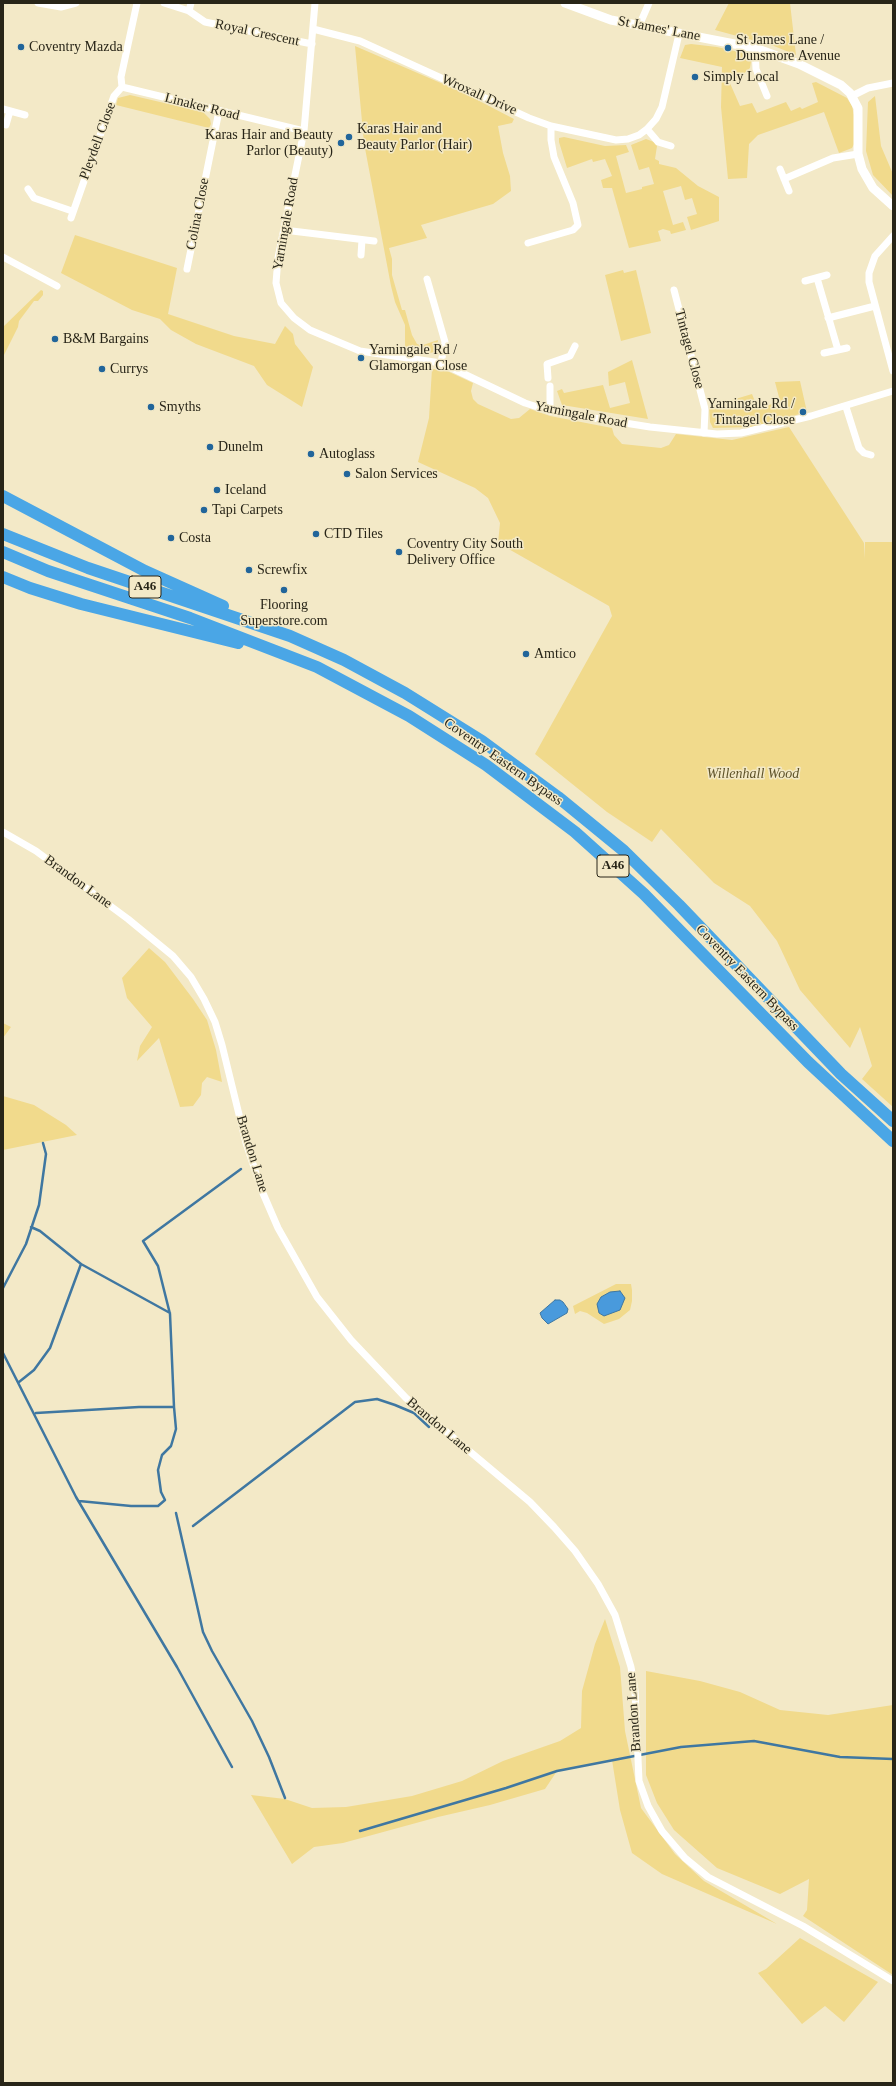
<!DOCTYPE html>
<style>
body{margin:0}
#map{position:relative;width:896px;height:2086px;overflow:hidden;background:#f3e9c7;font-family:"Times New Roman",serif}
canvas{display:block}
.frame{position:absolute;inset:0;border:4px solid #282518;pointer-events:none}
</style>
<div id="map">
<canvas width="896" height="2086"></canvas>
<div class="frame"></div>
</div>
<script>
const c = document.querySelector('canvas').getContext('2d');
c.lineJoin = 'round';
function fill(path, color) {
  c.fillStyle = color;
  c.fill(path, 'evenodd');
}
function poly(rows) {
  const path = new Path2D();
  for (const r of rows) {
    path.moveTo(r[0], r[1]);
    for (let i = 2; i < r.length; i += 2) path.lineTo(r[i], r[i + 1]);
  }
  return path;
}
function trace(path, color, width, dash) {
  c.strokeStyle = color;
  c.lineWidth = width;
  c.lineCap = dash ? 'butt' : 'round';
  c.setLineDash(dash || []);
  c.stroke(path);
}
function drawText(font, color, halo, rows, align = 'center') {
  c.font = font + ' "Times New Roman",serif';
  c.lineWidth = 3;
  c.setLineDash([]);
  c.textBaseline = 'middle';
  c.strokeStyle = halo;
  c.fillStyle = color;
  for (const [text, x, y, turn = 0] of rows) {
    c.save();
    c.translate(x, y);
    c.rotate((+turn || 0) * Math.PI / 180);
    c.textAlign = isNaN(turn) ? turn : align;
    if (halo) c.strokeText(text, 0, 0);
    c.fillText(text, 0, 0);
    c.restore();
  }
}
fill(poly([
 [729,3,790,3,796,55,774,46,715,30],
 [691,44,717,47,752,55,750,68,741,76,729,81,740,106,752,103,757,113,786,102,791,111,800,107,802,109,818,102,812,83,816,82,847,98,852,106,855,120,855,142,852,148,839,153,824,112,758,135,749,144,747,178,728,179,721,107,722,67,680,58,685,45],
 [355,46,464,93,514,119,512,123,498,126,503,153,510,176,511,191,493,204,421,225,427,238,389,248,392,259,392,275,402,310,405,310,412,335,417,344,423,345,438,340,436,352,429,353,405,351,405,325,395,302,391,286,364,143],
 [130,95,203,112,210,119,211,124,209,128,116,105,118,98],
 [875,96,881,146,893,174,893,196,873,175,866,151,868,102],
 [564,137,605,146,626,145,629,152,616,156,626,193,642,189,642,187,654,184,649,167,639,170,631,145,646,139,654,142,657,146,655,159,659,161,659,164,676,168,698,186,719,197,719,221,691,230,687,217,697,214,692,198,685,200,681,186,663,191,673,225,683,222,686,230,671,234,670,231,663,229,658,231,661,241,629,248,612,188,603,188,601,180,612,176,605,159,593,162,592,159,567,168,559,142,559,138],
 [75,235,177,268,168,314,234,336,275,344,285,326,293,334,295,344,313,367,302,407,267,385,254,366,196,344,171,330,160,319,132,310,61,273],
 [623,270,624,273,636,270,651,333,621,341,605,275],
 [41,290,43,291,43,295,38,301,34,301,19,321,18,327,3,357,3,327],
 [632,360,648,419,562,405,557,391,562,389,564,393,603,385,610,408,630,403,625,382,609,386,608,372],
 [432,369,445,370,473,383,471,391,473,399,478,404,511,419,519,418,530,409,550,416,612,428,614,435,622,444,661,448,669,445,676,434,732,440,789,427,864,543,865,559,865,542,893,542,893,1107,862,1079,872,1066,860,1027,850,1048,800,990,777,941,750,906,714,883,661,829,652,842,607,812,535,754,612,616,609,606,498,543,500,523,488,498,475,488,418,462,429,418],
 [800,381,807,412,752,427,713,428,710,422,709,407,752,394,758,409,780,401,775,382],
 [149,948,165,962,193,999,207,1020,216,1050,222,1082,207,1077,202,1083,201,1095,193,1106,180,1107,159,1038,137,1061,140,1046,152,1027,127,998,122,978],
 [3,1023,11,1027,3,1038],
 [3,1096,34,1105,66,1125,77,1135,3,1150],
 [616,1284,631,1284,632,1290,632,1301,630,1310,619,1319,604,1324,587,1313,580,1311,575,1314,573,1306],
 [605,1619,620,1667,625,1731,641,1808,675,1854,704,1881,777,1924,662,1874,632,1853,620,1810,612,1760,557,1771,545,1789,490,1805,438,1817,343,1843,314,1847,292,1864,251,1795,285,1799,312,1808,346,1807,412,1796,462,1781,503,1761,560,1741,581,1728,582,1691,595,1644],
 [646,1671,700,1681,740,1692,780,1710,828,1715,893,1705,893,1975,803,1916,807,1910,809,1879,780,1894,717,1868,674,1830,657,1803,646,1775],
 [800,1938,878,1982,844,2022,825,2006,802,2024,758,1973,766,1969]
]), '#f1da8c');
const water = poly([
 [620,1291,625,1298,620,1310,604,1316,599,1313,597,1304,601,1297,610,1292,620,1291],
 [555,1300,560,1300,563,1302,568,1309,567,1313,548,1324,542,1318,540,1313,555,1300]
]);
fill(water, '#499adc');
trace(water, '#3f77a1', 1);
trace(poly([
 [31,1227,40,1231,81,1264,170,1313],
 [3,1288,26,1244,39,1205,46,1154,43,1143],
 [3,1353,76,1497,177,1667,232,1767],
 [19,1382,34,1370,50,1348,81,1264],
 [36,1413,139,1407,174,1407],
 [79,1501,131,1506,158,1506,165,1500,161,1492,158,1470,162,1455,171,1446,176,1429,174,1407,170,1314,158,1266,143,1241,241,1169],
 [176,1513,203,1632,212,1651,252,1721,269,1757,285,1798],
 [193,1526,355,1402,377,1399,395,1405,414,1413,429,1427],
 [360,1831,506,1788,557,1771,681,1747,754,1741,840,1757,893,1759]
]), '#3f77a1', 2.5);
trace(poly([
 [38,3,61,7,76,3],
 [164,3,189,11],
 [191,3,189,11,205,22,312,44],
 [315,3,304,131,278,258,276,283,281,303,294,318,310,330,360,351,441,363,525,403,550,411,650,427,717,434,741,433,811,416,893,391],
 [639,26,649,3],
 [313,29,360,41,529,118,551,126,616,140,628,139,639,135,647,129,656,119,662,107,679,34],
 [755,48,756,69,767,96],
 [122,87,304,131],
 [852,96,868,88,893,83],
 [3,109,25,115],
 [6,125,10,111],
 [647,129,658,142,671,146],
 [780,169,789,191],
 [784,179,833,158,858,154],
 [28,189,34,198,72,211],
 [71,218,114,96,122,87,121,77,137,3],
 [284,230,374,241],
 [893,236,875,256,869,273,869,282,893,371],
 [528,243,573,230,578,225,573,203,554,157,551,140,551,126],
 [361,255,362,240],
 [3,257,57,286],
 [187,269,219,111],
 [817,278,838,350],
 [427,279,445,342,441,363],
 [805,281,827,275],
 [674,290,705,409,704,433],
 [828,318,875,306],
 [824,353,847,348],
 [548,378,547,364,570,356,575,346],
 [550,386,550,411],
 [846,407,859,448,864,453,871,455],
 [3,832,36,851,128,919,173,956,191,977,204,999,215,1022,222,1045,246,1143,262,1191,278,1228,317,1297,351,1340,406,1398,530,1502,554,1527,575,1551,598,1584,615,1615,631,1667,635,1690,639,1781,648,1806,662,1831,685,1858,708,1877,803,1926,893,1981]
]), '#fff', 7);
trace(poly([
 [565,3,611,20,755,48,799,64,841,85,850,93,858,108,858,154,862,169,873,188,893,206]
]), '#fff', 9);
trace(poly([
 [3,496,145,571,223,606],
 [3,534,88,568,290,636,344,660,405,693,482,741,558,797,624,851,679,905,841,1074,893,1121],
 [3,552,48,571,190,618,317,667,409,716,486,765,575,832,644,894,808,1062,893,1141],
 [3,577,30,588,81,604,238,643]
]), '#4aa6e6', 12);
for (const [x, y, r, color] of [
 [21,47,4,"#21659a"],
 [728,48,4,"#21659a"],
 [695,77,4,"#21659a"],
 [349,137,4,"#21659a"],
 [341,143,4,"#21659a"],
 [55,339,4,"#21659a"],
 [361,358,4,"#21659a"],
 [102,369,4,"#21659a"],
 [151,407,4,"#21659a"],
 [803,412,4,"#21659a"],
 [210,447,4,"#21659a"],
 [311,454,4,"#21659a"],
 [347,474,4,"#21659a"],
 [217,490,4,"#21659a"],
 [204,510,4,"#21659a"],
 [316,534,4,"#21659a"],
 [171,538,4,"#21659a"],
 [399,552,4,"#21659a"],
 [249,570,4,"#21659a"],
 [284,590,4,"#21659a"],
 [526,654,4,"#21659a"]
]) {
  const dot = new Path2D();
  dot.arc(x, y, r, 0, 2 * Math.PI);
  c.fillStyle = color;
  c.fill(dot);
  trace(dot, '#f3e9c7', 1.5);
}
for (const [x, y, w] of [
 [145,587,32],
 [613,866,32]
]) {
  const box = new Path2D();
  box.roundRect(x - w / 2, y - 11, w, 22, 3);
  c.fillStyle = '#f3e9c7';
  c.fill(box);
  trace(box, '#282518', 1);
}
drawText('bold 13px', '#282518', null, [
 ["A46",145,587],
 ["A46",613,866]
]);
drawText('14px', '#282518', '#f3e9c7', [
 ["St James' Lane",659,29,11],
 ["Royal Crescent",257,33,12],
 ["Wroxall Drive",479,95,24],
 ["Linaker Road",202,107,14],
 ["Pleydell Close",98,141,-70],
 ["Colina Close",198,214,-79],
 ["Yarningale Road",286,224,-80],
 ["Tintagel Close",689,349,75],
 ["Yarningale Road",581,415,11],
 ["Coventry Eastern Bypass",503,762,35],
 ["Brandon Lane",78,882,36],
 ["Coventry Eastern Bypass",747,978,46],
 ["Brandon Lane",252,1154,73],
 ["Brandon Lane",439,1426,40],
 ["Brandon Lane",634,1712,-94]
]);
drawText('14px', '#282518', '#f3e9c7', [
 ["St James Lane /",736,40],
 ["Dunsmore Avenue",736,56],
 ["Coventry Mazda",29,47],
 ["Simply Local",703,77],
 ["Karas Hair and",357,129],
 ["Beauty Parlor (Hair)",357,145],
 ["Karas Hair and Beauty",333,135,"right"],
 ["Parlor (Beauty)",333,151,"right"],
 ["B&M Bargains",63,339],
 ["Yarningale Rd /",369,350],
 ["Glamorgan Close",369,366],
 ["Currys",110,369],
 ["Yarningale Rd /",795,404,"right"],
 ["Tintagel Close",795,420,"right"],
 ["Smyths",159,407],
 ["Dunelm",218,447],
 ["Autoglass",319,454],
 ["Salon Services",355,474],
 ["Iceland",225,490],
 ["Tapi Carpets",212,510],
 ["CTD Tiles",324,534],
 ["Costa",179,538],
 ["Coventry City South",407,544],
 ["Delivery Office",407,560],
 ["Screwfix",257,570],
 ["Flooring",284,605,"center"],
 ["Superstore.com",284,621,"center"],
 ["Amtico",534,654]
], 'left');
drawText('italic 14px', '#5f5329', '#f3e9c7', [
 ["Willenhall Wood",753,774]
]);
</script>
